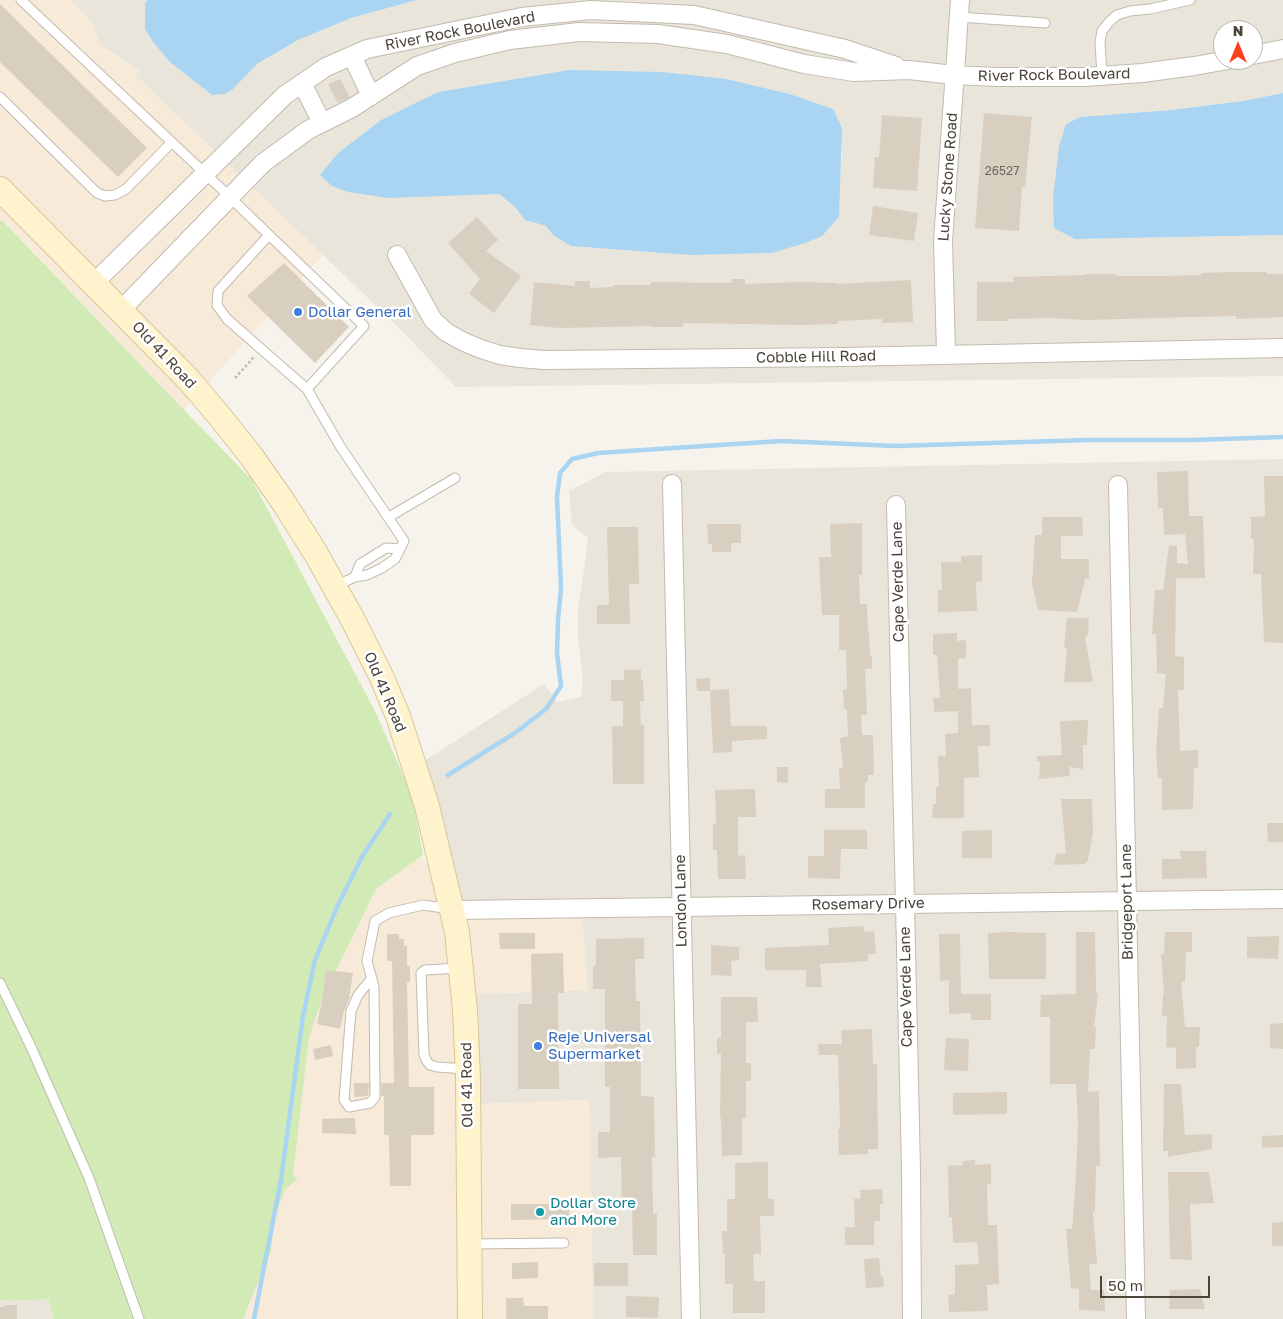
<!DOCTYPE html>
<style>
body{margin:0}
#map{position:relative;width:1283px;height:1319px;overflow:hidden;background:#f6f3ec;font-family:"Golos Text",sans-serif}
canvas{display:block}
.north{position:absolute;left:1213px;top:20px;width:50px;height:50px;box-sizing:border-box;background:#fff;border:1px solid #b7b4b0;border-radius:50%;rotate:0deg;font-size:14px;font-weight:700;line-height:20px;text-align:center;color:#4b4439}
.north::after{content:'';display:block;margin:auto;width:18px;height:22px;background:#fc3f1d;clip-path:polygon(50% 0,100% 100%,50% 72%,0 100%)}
.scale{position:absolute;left:1100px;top:1276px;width:110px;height:22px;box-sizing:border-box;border:2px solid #4b4439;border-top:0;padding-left:6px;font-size:15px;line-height:18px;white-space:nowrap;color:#4b4439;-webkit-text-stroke:4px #fff;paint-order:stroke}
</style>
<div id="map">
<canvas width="1283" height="1319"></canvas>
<div class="north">N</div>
<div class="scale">50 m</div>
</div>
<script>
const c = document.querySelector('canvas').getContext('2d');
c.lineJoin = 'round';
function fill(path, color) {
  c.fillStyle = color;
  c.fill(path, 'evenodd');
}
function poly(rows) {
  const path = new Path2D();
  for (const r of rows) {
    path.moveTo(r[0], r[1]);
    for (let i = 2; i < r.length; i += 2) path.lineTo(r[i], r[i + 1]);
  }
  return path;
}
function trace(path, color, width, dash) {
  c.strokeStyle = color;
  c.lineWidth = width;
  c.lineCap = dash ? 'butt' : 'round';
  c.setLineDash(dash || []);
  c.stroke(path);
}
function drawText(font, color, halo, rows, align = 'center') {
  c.font = font + ' "Golos Text",sans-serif';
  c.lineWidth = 5;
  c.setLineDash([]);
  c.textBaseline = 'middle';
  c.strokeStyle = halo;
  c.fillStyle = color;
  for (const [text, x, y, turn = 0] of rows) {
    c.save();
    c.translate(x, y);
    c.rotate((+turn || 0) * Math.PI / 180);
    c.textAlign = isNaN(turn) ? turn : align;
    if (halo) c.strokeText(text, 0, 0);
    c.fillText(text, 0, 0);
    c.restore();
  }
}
fill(poly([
 [70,0,148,0,145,3,145,28,153,42,171,63,212,95,233,89,257,64,298,40,351,18,417,0,1283,0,1283,93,1243,101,1171,110,1080,117,1066,124,1059,146,1053,198,1075,239,1283,235,1283,376,456,387,397,326,134,74,141,71,100,45,92,22],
 [1223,30,1253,30,1253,60,1223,60],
 [569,70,726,79,790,94,833,109,842,155,839,192,795,245,772,253,689,255,571,246,553,235,546,226,525,220,515,207,499,194,475,194,338,153,381,120,438,92],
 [1283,459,1283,1319,593,1319,589,1100,479,1104,475,994,588,990,472,913,457,898,421,763,544,684,557,702,581,697,583,681,578,637,578,608,585,564,588,538,572,525,569,491,606,472],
 [48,1299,54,1319,0,1319,0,1300,12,1301]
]), '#eae5da');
fill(poly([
 [0,0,70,0,92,22,100,45,118,58,142,71,134,74,323,255,205,386,0,178],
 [0,201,194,398,184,410,3,220,0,222],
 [420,857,436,873,445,912,457,1011,463,1319,244,1319,246,1311,271,1252,275,1216,285,1190,298,1178,293,1175,309,1037,323,997,376,889],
 [457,898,472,913,582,909,588,990,475,994,479,1104,589,1100,593,1319,478,1319]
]), '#f7ead8');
fill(poly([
 [2,220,158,383,252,480,375,711,412,795,423,855,376,889,323,997,309,1037,293,1175,298,1178,285,1190,275,1216,271,1252,246,1311,244,1319,54,1319,48,1299,12,1301,0,1300,0,222]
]), '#d2eab5');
fill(poly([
 [148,0,417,0,351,18,298,40,257,64,233,89,225,94,212,95,171,63,153,42,145,29,145,3],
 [569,70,662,72,726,79,790,94,833,109,842,128,839,217,822,236,808,242,772,253,689,255,571,246,553,235,546,226,525,220,515,207,499,194,388,198,348,192,332,186,320,175,338,153,381,120,438,92],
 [1283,93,1283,235,1075,239,1054,228,1053,198,1059,146,1066,124,1080,117,1171,110,1243,101]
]), '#a9d4f2');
trace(poly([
 [448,775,515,733,546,709,561,686,557,653,558,620,561,588,557,497,560,473,572,459,598,453,781,441,896,446,1087,440,1192,440,1283,437],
 [254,1319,281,1180,303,1016,315,960,337,907,362,857,390,814]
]), '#a9d4f2', 4.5);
fill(poly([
 [0,4,147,148,118,177,0,62],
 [340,79,350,97,338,103,328,84],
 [984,113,1032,117,1025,187,1022,187,1019,231,975,228],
 [882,115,922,118,917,191,873,188,875,157,879,157],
 [873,206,918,213,914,241,869,235],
 [477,217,498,240,486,251,521,276,494,313,469,294,480,279,448,243],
 [284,263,349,327,315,363,247,296],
 [1235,272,1267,272,1267,274,1283,274,1283,317,1236,319,1236,316,1190,317,1087,320,1051,318,1008,319,1008,321,977,321,977,282,1014,282,1013,277,1086,275,1086,274,1116,274,1116,276,1164,276,1201,275,1201,273],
 [731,279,745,279,745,284,800,282,838,283,838,284,911,280,913,322,882,323,882,319,838,321,838,324,801,325,683,323,683,327,652,327,652,326,559,328,530,325,534,282,575,286,575,281,590,281,590,288,613,287,613,285,651,285,651,282,732,283],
 [1188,471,1189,516,1203,516,1205,578,1176,578,1175,656,1184,657,1184,690,1178,690,1180,751,1198,750,1198,768,1194,768,1193,809,1162,810,1162,778,1158,778,1156,751,1159,708,1163,708,1166,674,1157,673,1156,634,1152,634,1155,590,1163,590,1169,545,1177,546,1177,563,1188,564,1185,534,1164,535,1163,508,1158,508,1157,472],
 [1264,476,1283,476,1283,643,1264,642,1261,574,1253,574,1254,539,1251,539,1251,517,1265,516],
 [1042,517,1082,517,1083,536,1061,536,1061,559,1089,559,1089,579,1085,579,1077,612,1038,610,1032,583,1035,535,1042,535],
 [862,523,862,575,859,575,860,604,867,604,868,631,869,631,870,657,872,656,872,669,865,669,867,715,861,715,862,735,873,735,874,775,868,775,868,782,865,782,865,808,825,808,825,789,840,789,839,768,843,768,840,738,848,736,847,709,844,709,843,690,847,689,846,650,839,650,839,615,822,615,819,557,831,557,830,524],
 [707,524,741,524,741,543,731,543,731,552,712,552,712,544,708,544],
 [607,527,638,527,639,584,629,584,630,624,597,624,597,605,609,605],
 [982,555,982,581,976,582,977,611,938,612,938,590,942,590,941,562,961,562,961,556],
 [1067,618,1089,618,1088,635,1085,637,1093,682,1064,682,1067,648,1064,648],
 [957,633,957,641,966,640,966,658,958,659,958,689,971,688,972,725,990,725,990,746,978,746,979,777,964,778,964,818,932,818,933,804,936,804,936,787,939,787,938,756,946,756,945,734,958,733,958,711,934,712,933,698,940,698,937,655,933,655,933,634],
 [624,670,641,670,641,680,643,680,644,701,640,701,641,725,644,725,644,784,613,784,612,726,623,726,623,701,611,701,611,680,624,680],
 [710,678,710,691,697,691,696,679],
 [729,689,731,726,767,726,767,739,732,741,732,752,713,753,710,690],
 [1088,720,1087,745,1083,745,1083,769,1069,767,1070,776,1039,779,1040,762,1037,761,1037,756,1062,755,1060,721],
 [777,767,788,767,788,783,777,782],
 [755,789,756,817,738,817,738,856,745,855,746,879,718,879,717,850,713,850,713,824,716,824,715,790],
 [1061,799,1092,799,1093,833,1088,860,1085,864,1054,865,1056,854,1066,853],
 [1267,823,1283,823,1283,842,1268,842],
 [824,830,867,830,867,849,841,849,840,879,808,878,808,856,824,856],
 [992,830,992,858,962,858,962,831],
 [1180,851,1206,851,1207,878,1162,879,1162,859,1181,859],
 [864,926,864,932,874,931,876,954,868,954,868,961,820,964,822,987,806,987,806,970,765,970,765,948,829,945,828,928],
 [1009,932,1046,933,1046,979,989,979,988,933],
 [1076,932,1095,932,1096,993,1098,993,1094,1027,1096,1027,1095,1049,1090,1049,1088,1092,1099,1091,1100,1166,1096,1166,1095,1211,1093,1212,1097,1264,1089,1264,1091,1290,1104,1290,1105,1311,1079,1310,1079,1289,1071,1288,1066,1229,1072,1229,1076,1177,1078,1123,1076,1084,1050,1084,1050,1017,1040,1017,1041,995,1076,994],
 [1165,932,1192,932,1192,952,1186,952,1185,982,1181,982,1185,1027,1200,1027,1199,1047,1196,1047,1196,1068,1176,1069,1176,1048,1166,1047,1167,1016,1162,1016,1163,994,1164,994,1161,954,1164,954],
 [499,933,535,933,535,949,500,949],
 [387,934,399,934,399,939,404,939,404,946,407,946,407,966,410,966,410,982,407,982,409,1087,434,1087,434,1135,411,1135,411,1186,390,1186,389,1135,384,1135,384,1096,381,1096,381,1083,394,1083,392,961,387,961],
 [939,934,960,934,961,994,991,994,991,1020,971,1020,971,1013,949,1014,949,980,940,981],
 [1279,936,1278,959,1247,958,1247,937],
 [644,938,644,959,635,959,636,1001,640,1001,641,1096,654,1097,655,1157,652,1157,653,1214,657,1214,657,1255,633,1255,632,1204,622,1204,621,1157,598,1158,598,1132,610,1132,610,1087,605,1087,605,989,593,989,593,966,596,966,596,939],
 [711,945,739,947,739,960,731,961,732,976,711,975],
 [563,953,564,993,558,993,559,1089,518,1089,518,1004,532,1004,531,954],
 [326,970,353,973,349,999,344,1011,340,1029,317,1024,322,1001],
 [721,997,757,997,758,1022,746,1022,746,1063,751,1063,751,1081,746,1081,746,1118,742,1118,742,1155,722,1156,721,1118,720,1118,721,1054,717,1054,717,1038,721,1038],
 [1283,1023,1283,1049,1270,1048,1270,1024],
 [872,1029,873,1064,877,1064,878,1149,868,1149,868,1154,839,1155,838,1129,840,1129,838,1055,819,1055,818,1044,842,1044,841,1030],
 [946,1038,969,1039,968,1071,944,1070],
 [331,1045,333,1056,315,1060,313,1049],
 [354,1083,369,1083,368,1096,354,1097],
 [1164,1084,1181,1084,1185,1135,1212,1134,1212,1149,1168,1157,1168,1151,1163,1151],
 [1007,1092,1007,1114,953,1115,953,1093],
 [355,1118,356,1134,322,1133,322,1119],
 [1283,1135,1283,1147,1262,1148,1262,1136],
 [975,1160,975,1165,991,1164,991,1184,987,1184,988,1225,997,1225,999,1284,987,1285,988,1311,949,1312,948,1295,955,1294,955,1265,979,1264,977,1242,953,1243,952,1217,949,1217,948,1166,963,1165,963,1161],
 [768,1162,768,1199,774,1199,774,1216,760,1216,761,1254,753,1254,754,1281,765,1281,765,1313,733,1313,733,1284,725,1284,725,1253,723,1254,722,1231,727,1231,727,1199,735,1199,735,1163],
 [1168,1172,1209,1172,1214,1203,1190,1204,1192,1260,1170,1259],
 [882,1189,883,1204,880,1204,880,1221,874,1221,874,1245,845,1245,845,1227,855,1227,854,1199,861,1198,860,1190],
 [511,1204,569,1204,569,1219,511,1220],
 [1283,1222,1283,1246,1272,1246,1272,1223],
 [879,1258,881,1277,883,1277,884,1287,866,1288,864,1259],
 [538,1262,538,1278,512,1279,512,1263],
 [594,1263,628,1263,628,1286,594,1286],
 [1200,1289,1205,1309,1169,1309,1170,1290],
 [626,1296,659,1297,658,1318,626,1317],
 [506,1298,523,1298,524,1306,548,1306,548,1319,506,1319],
 [5,1305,17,1305,17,1319,0,1319,0,1307,4,1307]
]), '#d8cfc1');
const lane = poly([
 [21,0,230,197,237,204,269,235,364,326,307,389,227,319,217,305,218,291,269,235],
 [959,17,1045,23],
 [1102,76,1100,42,1102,31,1109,22,1117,15,1130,11,1150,9,1190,0],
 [0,97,97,193,105,196,115,195,126,189,172,142],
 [307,389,340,446,404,541,400,549],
 [389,517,455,478],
 [335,586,355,577,367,575,382,568,395,559,400,549,386,548,360,564,355,577],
 [460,968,425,970,421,973,424,1054,426,1060,430,1065,437,1067,467,1069],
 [372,978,358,995,351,1011,344,1100,349,1107,370,1103,375,1097,374,987,367,961,375,921,389,913,423,905,450,909],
 [0,983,31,1047,89,1178,139,1319],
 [470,1244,564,1243]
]);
const street = poly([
 [1253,55,1283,49],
 [352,56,371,96],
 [302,83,322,123],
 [397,255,433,320,446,332,464,342,481,349,500,355,520,358,544,360,843,357,1283,348],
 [94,283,285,95,326,67,367,49,522,17,591,10,694,15,845,49,896,66],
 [121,310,263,163,308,130,352,108,417,66,455,53,510,40,579,32,658,34,727,44,804,64,854,72,909,70,954,75,997,77,1085,77,1142,73,1194,66,1228,60],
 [946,354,943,241,960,0],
 [672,484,691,1319],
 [1118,485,1136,1319],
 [896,505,911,1170,912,1319],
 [453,910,1283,899]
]);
const secondary = poly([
 [0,189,189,380,221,418,252,457,284,503,315,552,353,620,382,678,398,716,427,806,457,932,465,1010,468,1077,470,1319]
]);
trace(lane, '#c2bbae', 11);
trace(street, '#c2bbae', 20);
trace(secondary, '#d6c79b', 26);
trace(poly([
 [235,378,254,357]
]), '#c4b79f', 2.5, [2.5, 2.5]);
trace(lane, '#fff', 9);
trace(street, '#fff', 18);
trace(secondary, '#fff3cd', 24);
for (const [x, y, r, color] of [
 [298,312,5,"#3f7fe0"],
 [538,1046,5,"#3f7fe0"],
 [540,1212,5,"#0f9aa8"]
]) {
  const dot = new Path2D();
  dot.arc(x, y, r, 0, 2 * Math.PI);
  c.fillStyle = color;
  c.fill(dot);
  trace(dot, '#fff', 2);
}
drawText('12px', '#6e675b', null, [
 ["26527",1002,171]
]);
drawText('15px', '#4b4439', '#fff', [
 ["River Rock Boulevard",460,31,-11],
 ["River Rock Boulevard",1054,75,-1],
 ["Lucky Stone Road",948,177,-86],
 ["Old 41 Road",164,355,47],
 ["Cobble Hill Road",816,357,-1],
 ["Cape Verde Lane",898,582,-91],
 ["Old 41 Road",385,692,67],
 ["London Lane",681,901,-91],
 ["Bridgeport Lane",1127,902,-91],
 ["Rosemary Drive",868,904,-1],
 ["Cape Verde Lane",906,987,-91],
 ["Old 41 Road",467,1085,-91]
]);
drawText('15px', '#366cbe', '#fff', [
 ["Dollar General",308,312],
 ["Reje Universal",548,1037],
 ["Supermarket",548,1054]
], 'left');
drawText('15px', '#0d838f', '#fff', [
 ["Dollar Store",550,1203],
 ["and More",550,1220]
], 'left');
</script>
